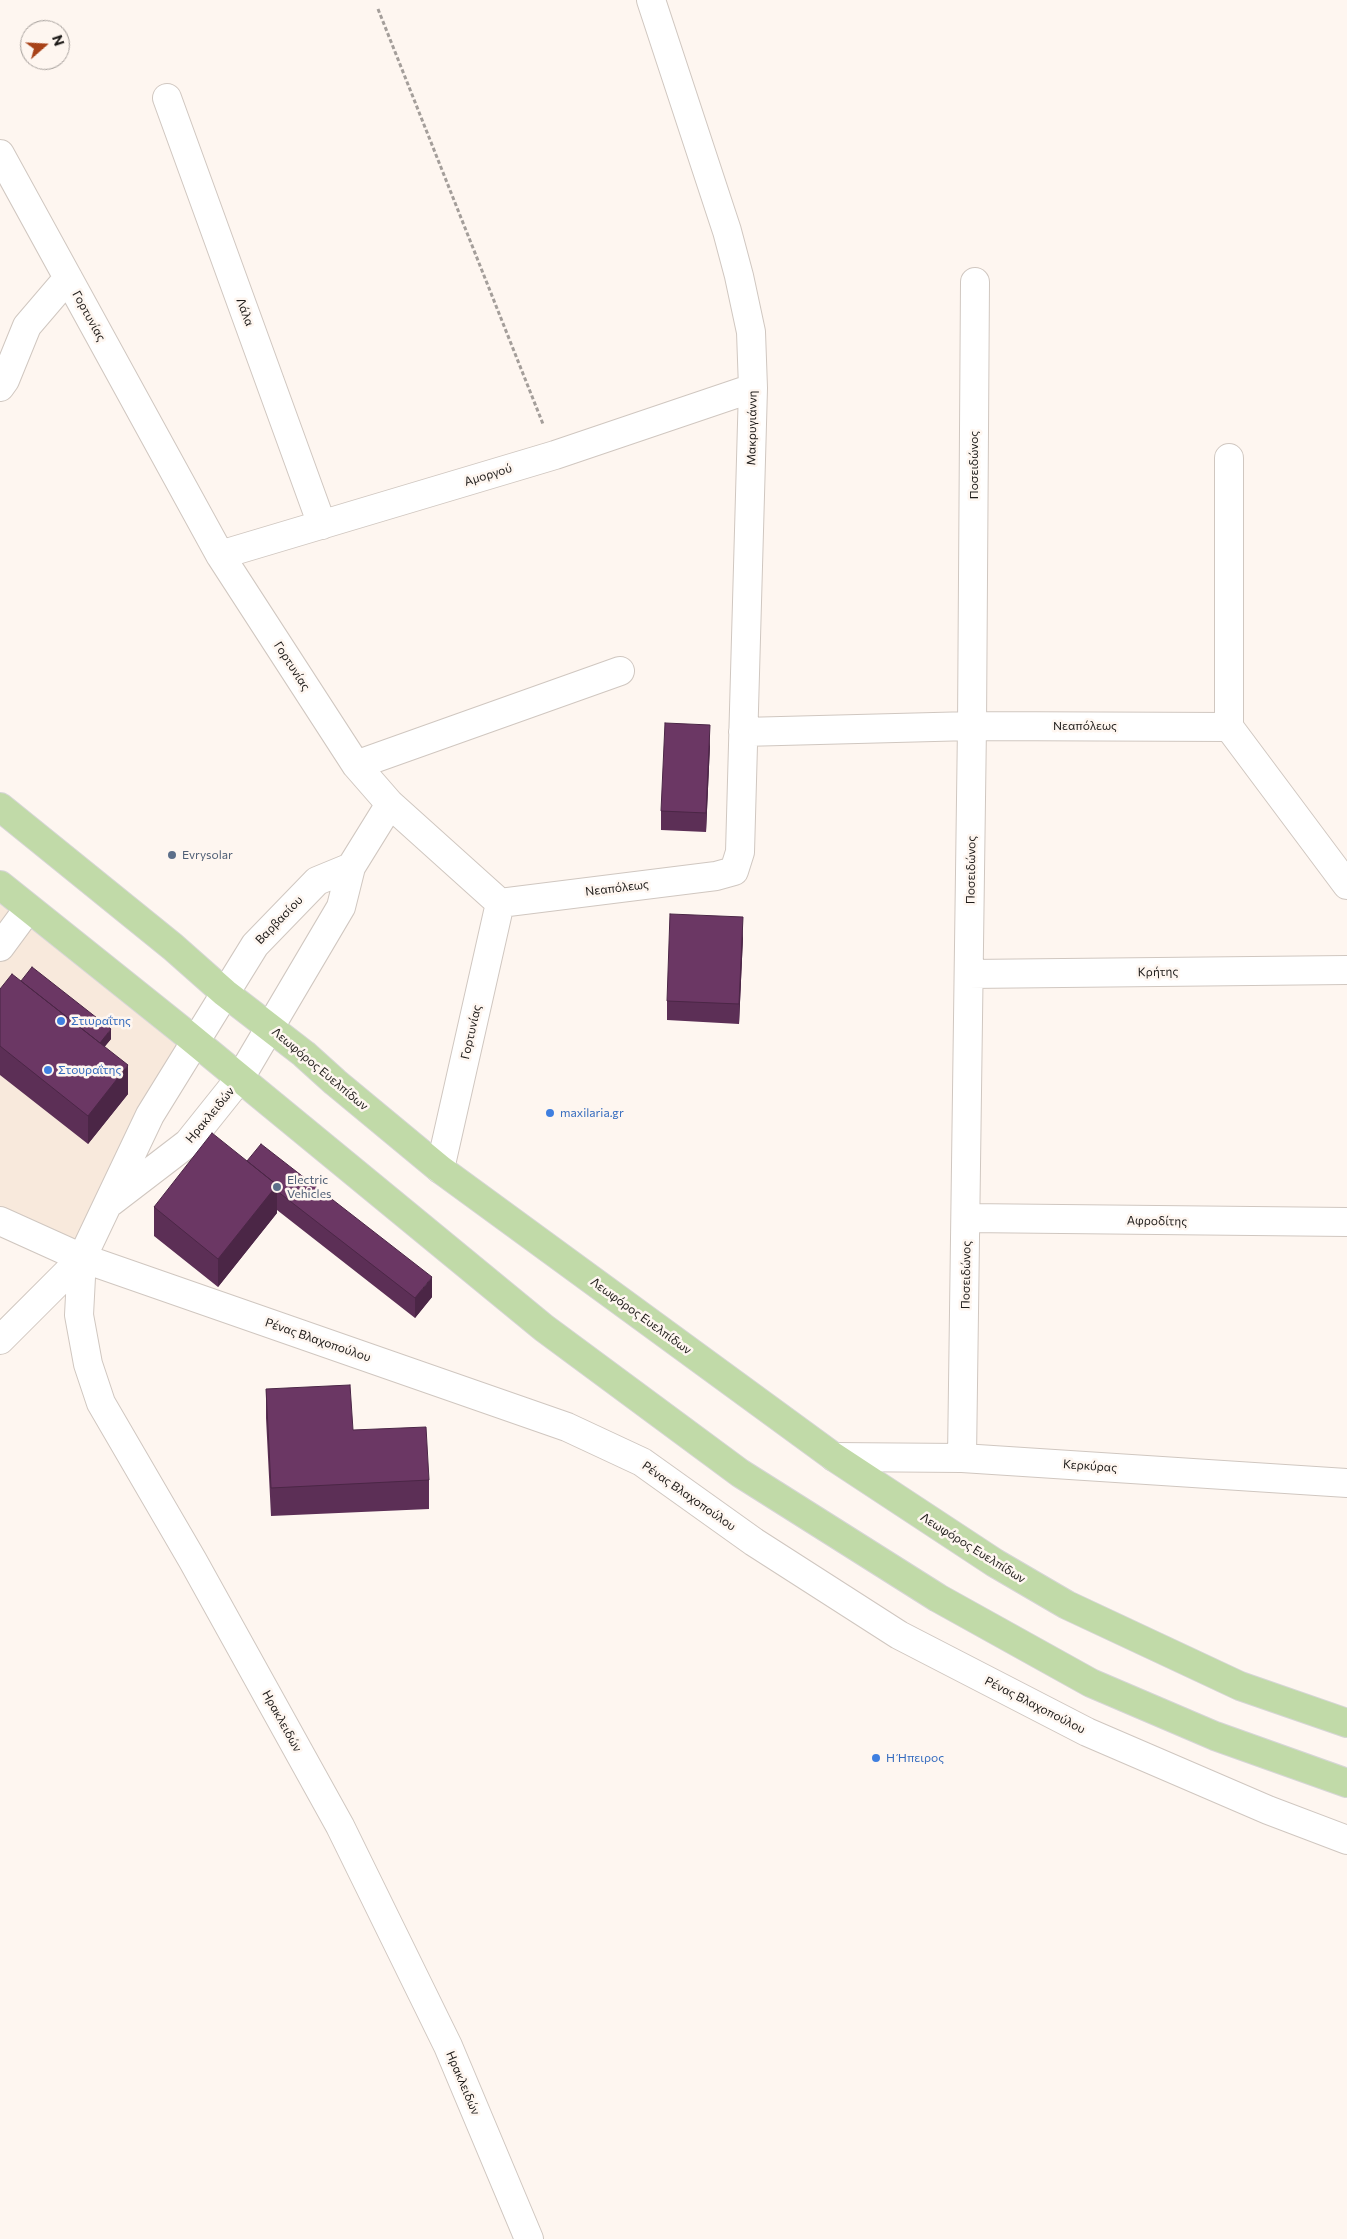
<!DOCTYPE html>
<meta charset="utf-8">
<style>
body{margin:0}
#map{position:relative;width:1347px;height:2239px;overflow:hidden;background:#fef6f0;font-family:Commissioner,sans-serif}
canvas{display:block}
.north{position:absolute;left:20px;top:20px;width:50px;height:50px;box-sizing:border-box;background:#fef6f0;border:1px solid #a49e9a;border-radius:50%;rotate:71deg;font-size:14px;font-weight:700;line-height:20px;text-align:center;color:#1e1b19}
.north::after{content:'';display:block;margin:auto;width:18px;height:22px;background:#a84218;clip-path:polygon(50% 0,100% 100%,50% 72%,0 100%)}
</style>
<div id="map">
<canvas width="1347" height="2239"></canvas>
<div class="north">N</div>
</div>
<script>
const c = document.querySelector('canvas').getContext('2d');
c.lineJoin = 'round';
function fill(path, color) {
  c.fillStyle = color;
  c.fill(path, 'evenodd');
}
function poly(rows) {
  const path = new Path2D();
  for (const r of rows) {
    path.moveTo(r[0], r[1]);
    for (let i = 2; i < r.length; i += 2) path.lineTo(r[i], r[i + 1]);
  }
  return path;
}
function trace(path, color, width, dash) {
  c.strokeStyle = color;
  c.lineWidth = width;
  c.lineCap = dash ? 'butt' : 'round';
  c.setLineDash(dash || []);
  c.stroke(path);
}
function drawText(font, color, halo, rows, align = 'center') {
  c.font = font + ' Commissioner,sans-serif';
  c.lineWidth = 5;
  c.setLineDash([]);
  c.textBaseline = 'middle';
  c.strokeStyle = halo;
  c.fillStyle = color;
  for (const [text, x, y, turn = 0] of rows) {
    c.save();
    c.translate(x, y);
    c.rotate((+turn || 0) * Math.PI / 180);
    c.textAlign = isNaN(turn) ? turn : align;
    if (halo) c.strokeText(text, 0, 0);
    c.fillText(text, 0, 0);
    c.restore();
  }
}
fill(poly([
 [0,890,184,1033,82,1258,0,1219]
]), '#f8e9dc');
const minor = poly([
 [167,98,322,525],
 [0,154,220,555,356,765,390,804,500,903,440,1169],
 [0,387,5,380,27,326,68,278],
 [220,555,555,455,753,388],
 [1229,727,1229,458],
 [743,732,972,726,1229,727,1347,885],
 [356,765,620,671],
 [351,867,317,881,255,945,150,1115,82,1258,79,1315,88,1364,101,1403,193,1561,340,1826,448,2046,529,2239],
 [500,903,716,876,734,871,740,852,753,388,751,332,739,276,727,231,651,0],
 [0,947,28,909],
 [969,974,1347,970],
 [111,1202,188,1143,240,1078,341,907,351,867,390,804],
 [967,1218,1347,1222],
 [0,1221,82,1258,567,1427,642,1462,754,1542,899,1635,1087,1732,1268,1810,1347,1840],
 [0,1340,82,1258],
 [834,1457,962,1458,1347,1483],
 [962,1458,972,726,975,282]
]);
const major = poly([
 [0,807,173,947,225,993,304,1054,335,1082,440,1169,834,1457,995,1563,1067,1605,1240,1686,1347,1723],
 [0,885,185,1033,544,1328,740,1473,938,1598,1091,1683,1215,1736,1347,1783]
]);
trace(minor, '#d0c7c0', 30);
trace(major, '#d6d6d6', 30);
trace(poly([
 [378,9,543,424]
]), '#a49e9a', 3, [4, 2.5]);
trace(minor, '#fff', 28);
trace(major, '#c1daa8', 28);
fill(poly([
 [710,745,706,832,661,830,661,811],
 [743,937,739,1024,667,1020,667,1001],
 [21,981,111,1039,104,1047,128,1094,88,1144,0,1075,0,989],
 [247,1161,432,1297,415,1318,277,1210,277,1213,218,1287,154,1236,154,1207],
 [266,1389,353,1430,429,1480,429,1509,271,1516,266,1418]
]), '#5c2f56');
fill(poly([
 [710,725,710,745,706,832,706,813],
 [743,917,743,937,739,1024,739,1004],
 [111,1029,111,1039,90,1065,90,1055],
 [128,1065,128,1094,88,1144,88,1116],
 [277,1185,277,1213,218,1287,218,1259],
 [432,1277,432,1297,415,1318,415,1298]
]), '#4b2646');
const building = poly([
 [665,723,710,725,706,813,661,811,665,723],
 [670,914,743,917,739,1004,667,1001,670,914],
 [32,967,111,1029,100,1043,21,981,32,967],
 [12,974,128,1065,88,1116,0,1046,0,989,12,974],
 [212,1133,277,1185,218,1259,154,1207,212,1133],
 [261,1144,432,1277,415,1298,277,1191,277,1185,247,1161,261,1144],
 [350,1385,353,1430,426,1427,429,1480,271,1488,266,1389,350,1385]
]);
fill(building, '#6b3764');
trace(building, '#4b2646', 1);
for (const [x, y, r, color] of [
 [172,855,5,"#5c6f8a"],
 [61,1021,5,"#3f7fe0"],
 [48,1070,5,"#3f7fe0"],
 [550,1113,5,"#3f7fe0"],
 [277,1187,5,"#5c6f8a"],
 [876,1758,5,"#3f7fe0"]
]) {
  const dot = new Path2D();
  dot.arc(x, y, r, 0, 2 * Math.PI);
  c.fillStyle = color;
  c.fill(dot);
  trace(dot, '#fef6f0', 2);
}
drawText('12px', '#1e1b19', '#fef6f0', [
 ["Λάλα",245,312,70],
 ["Γορτυνίας",89,316,61],
 ["Μακρυγιάννη",752,428,-89],
 ["Ποσειδώνος",974,465,-90],
 ["Αμοργού",488,475,-17],
 ["Γορτυνίας",292,666,57],
 ["Νεαπόλεως",1085,726],
 ["Ποσειδώνος",971,870,-89],
 ["Νεαπόλεως",617,888,-7],
 ["Βαρβασίου",279,920,-46],
 ["Κρήτης",1158,972,-1],
 ["Γορτυνίας",471,1032,-77],
 ["Λεωφόρος Ευελπίδων",320,1069,40],
 ["Ηρακλειδών",210,1115,-50],
 ["Αφροδίτης",1157,1221,1],
 ["Ποσειδώνος",966,1275,-89],
 ["Λεωφόρος Ευελπίδων",641,1316,36],
 ["Ρένας Βλαχοπούλου",318,1340,19],
 ["Κερκύρας",1090,1466,4],
 ["Ρένας Βλαχοπούλου",689,1496,35],
 ["Λεωφόρος Ευελπίδων",973,1548,32],
 ["Ρένας Βλαχοπούλου",1035,1705,27],
 ["Ηρακλειδών",282,1721,61],
 ["Ηρακλειδών",463,2083,67]
]);
drawText('12px', '#4e5e75', '#fef6f0', [
 ["Evrysolar",182,855],
 ["Electric",287,1180],
 ["Vehicles",287,1194]
], 'left');
drawText('12px', '#366cbe', '#fef6f0', [
 ["Στιυραΐτης",71,1021],
 ["Στουραΐτης",58,1070],
 ["maxilaria.gr",560,1113],
 ["Η Ήπειρος",886,1758]
], 'left');
</script>
